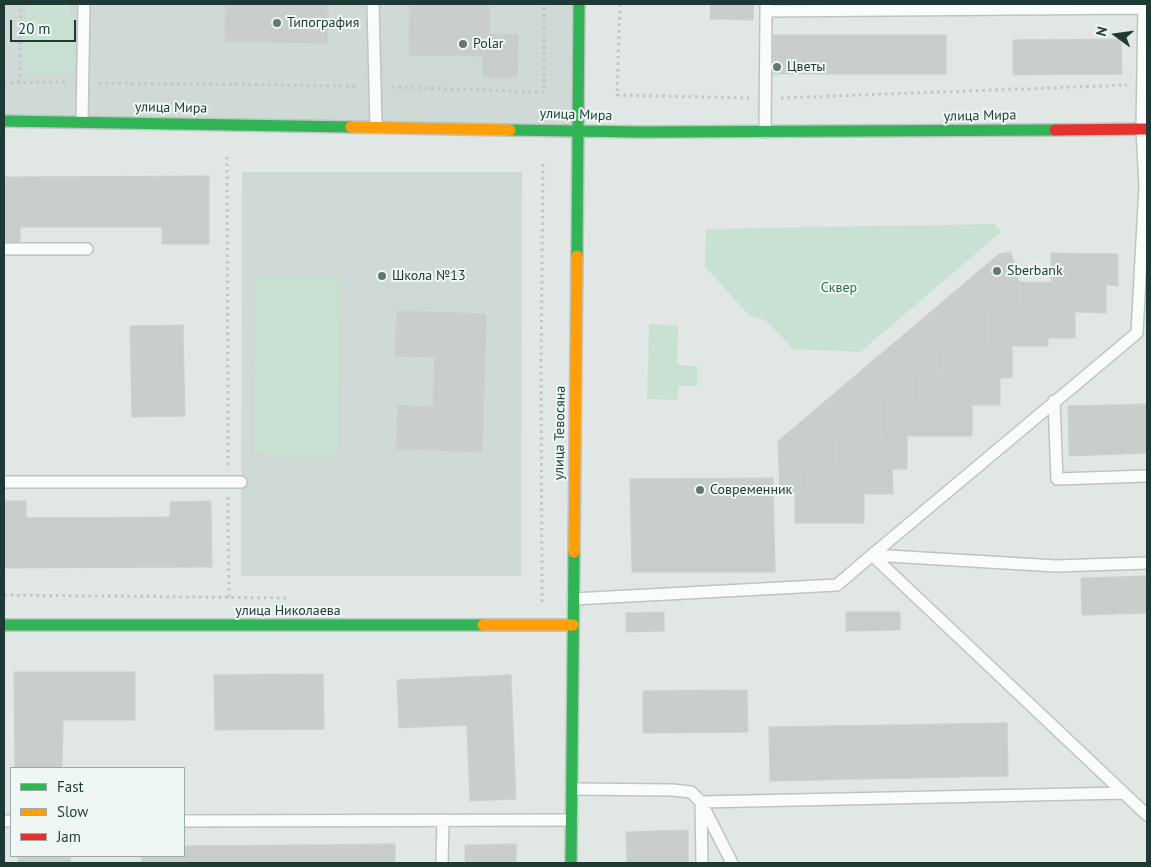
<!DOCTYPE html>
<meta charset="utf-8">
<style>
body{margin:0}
#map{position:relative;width:1151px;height:867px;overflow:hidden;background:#e1e7e5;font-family:"PT Sans",sans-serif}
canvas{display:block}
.frame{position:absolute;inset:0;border:5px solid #1f3a35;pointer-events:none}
.legend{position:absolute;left:10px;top:767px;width:175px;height:90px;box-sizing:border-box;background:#eff7f4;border:1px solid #9caba8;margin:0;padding:6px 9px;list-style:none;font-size:15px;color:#1f3a35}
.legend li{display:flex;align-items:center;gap:10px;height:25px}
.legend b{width:25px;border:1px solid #9caba8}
.north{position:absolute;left:1091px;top:10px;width:50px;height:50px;-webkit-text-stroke:4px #eff7f4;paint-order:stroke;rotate:284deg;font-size:14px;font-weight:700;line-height:20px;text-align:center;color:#1f3a35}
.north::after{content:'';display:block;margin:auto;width:18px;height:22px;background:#1f3a35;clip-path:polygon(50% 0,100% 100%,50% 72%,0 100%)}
.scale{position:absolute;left:10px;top:20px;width:66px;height:22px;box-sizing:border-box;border:2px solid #1f3a35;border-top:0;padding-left:6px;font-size:15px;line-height:18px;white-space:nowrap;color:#1f3a35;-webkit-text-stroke:4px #eff7f4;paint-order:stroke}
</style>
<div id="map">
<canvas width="1151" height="867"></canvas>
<div class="frame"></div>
<ul class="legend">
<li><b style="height:6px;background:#30b455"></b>Fast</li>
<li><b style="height:6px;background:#ff9f0a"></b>Slow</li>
<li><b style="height:6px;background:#e5322d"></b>Jam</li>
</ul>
<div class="north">N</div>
<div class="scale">20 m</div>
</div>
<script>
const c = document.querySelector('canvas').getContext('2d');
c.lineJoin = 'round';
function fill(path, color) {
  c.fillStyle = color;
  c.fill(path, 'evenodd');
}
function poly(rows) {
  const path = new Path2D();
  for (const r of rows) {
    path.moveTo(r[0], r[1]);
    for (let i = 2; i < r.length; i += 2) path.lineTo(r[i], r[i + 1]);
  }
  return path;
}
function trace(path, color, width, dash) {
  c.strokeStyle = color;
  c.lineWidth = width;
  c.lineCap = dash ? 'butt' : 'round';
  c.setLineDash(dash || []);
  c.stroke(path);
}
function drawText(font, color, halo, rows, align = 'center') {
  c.font = font + ' "PT Sans",sans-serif';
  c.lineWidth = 4;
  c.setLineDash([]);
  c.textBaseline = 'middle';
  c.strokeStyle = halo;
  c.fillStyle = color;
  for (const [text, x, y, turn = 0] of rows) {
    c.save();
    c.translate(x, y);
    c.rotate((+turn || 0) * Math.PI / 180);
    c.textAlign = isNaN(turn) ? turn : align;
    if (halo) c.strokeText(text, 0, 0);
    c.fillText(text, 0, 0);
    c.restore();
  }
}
fill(poly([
 [4,4,579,4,579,130,4,121],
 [242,172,522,172,521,576,241,576]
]), '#cfd9d5');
fill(poly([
 [25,4,68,4,72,15,73,74,24,74],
 [994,224,1001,232,860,352,793,349,765,320,750,316,705,267,706,229],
 [256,276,340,277,337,456,254,454],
 [649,324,678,325,677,365,697,366,697,386,678,386,678,400,647,399]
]), '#c9e1d2');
const building = poly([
 [226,4,328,4,327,43,225,42,226,4],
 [410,4,489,4,489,34,518,34,517,77,483,77,483,56,409,55,410,4],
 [711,4,754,4,753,20,710,19,711,4],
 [773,35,946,35,946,74,773,74,773,35],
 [1121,39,1122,74,1013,75,1013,40,1121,39],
 [209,176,209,244,162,244,162,227,20,227,20,244,4,244,4,177,209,176],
 [1011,252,1019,282,1019,309,988,308,988,346,944,346,944,374,913,374,913,399,881,399,881,437,837,437,837,466,808,466,808,492,780,493,778,441,999,254,1011,252],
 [1051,253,1118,254,1118,286,1106,285,1106,313,1075,312,1075,338,1048,338,1048,346,1012,346,1012,378,1000,378,1000,405,972,405,972,436,907,436,907,469,892,469,893,494,864,494,864,523,795,523,795,493,808,492,808,466,837,466,837,437,881,437,881,399,913,399,913,374,944,374,944,346,988,346,988,308,1019,309,1019,282,1051,282,1051,253],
 [397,311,486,314,482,452,396,449,398,405,433,407,435,357,395,356,397,311],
 [183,325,185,416,132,417,130,326,183,325],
 [1147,404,1147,453,1069,456,1068,406,1147,404],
 [773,478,775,572,632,572,630,479,773,478],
 [4,501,26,501,26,518,170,517,170,502,211,501,212,567,4,568,4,501],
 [1147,576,1147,613,1082,615,1081,578,1147,576],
 [664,612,664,631,626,632,626,613,664,612],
 [846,612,900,612,900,630,846,631,846,612],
 [14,672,135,672,135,720,63,720,62,768,15,768,14,672],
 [323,674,324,729,215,730,214,675,323,674],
 [511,675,516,799,470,801,467,725,399,728,397,680,511,675],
 [747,690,748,732,643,733,643,691,747,690],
 [1007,723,1008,776,770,781,769,727,1007,723],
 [688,830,688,863,627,863,626,832,688,830],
 [395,844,395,863,142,863,142,856,184,856,184,846,395,844],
 [516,844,516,863,465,863,465,845,516,844],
 [18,856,70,856,71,863,18,863,18,856]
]);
fill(building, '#c9cecc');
trace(building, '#cad0ce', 1);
const lane = poly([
 [373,4,376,126],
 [766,4,766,11,1144,8],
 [1144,4,1142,129,1145,186,1137,333,872,555,1147,815],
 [82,122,84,4],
 [765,132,766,11],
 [4,249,87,249],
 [1054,401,1057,479,1147,476],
 [4,482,241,482],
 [573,599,837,585,872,555,1056,566,1147,563],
 [572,789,672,790,691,792,701,802,702,863],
 [4,821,11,821],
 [184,821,572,820],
 [442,863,443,820],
 [732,863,701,802,1124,793]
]);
const fast = poly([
 [4,121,351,127],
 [510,130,642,132,1055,130],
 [577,256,579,4],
 [4,625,483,625],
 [571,863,574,552]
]);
const slow = poly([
 [351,127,510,130],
 [574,552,577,256],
 [483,625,573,625]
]);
const jam = poly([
 [1055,130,1147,129]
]);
trace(lane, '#bec4c2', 14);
trace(fast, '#bdc5c2', 14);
trace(slow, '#bdc5c2', 14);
trace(jam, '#bdc5c2', 14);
trace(poly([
 [620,4,617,95,749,98],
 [4,83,68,82],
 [19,83,21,4],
 [99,83,358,86],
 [392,87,544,92,544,4],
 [781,98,1127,85],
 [227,157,228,466],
 [228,497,229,597],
 [4,595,286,598],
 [542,602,541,368,543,160]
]), '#bfc7c6', 3, [2.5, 4]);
trace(lane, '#fafbfb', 11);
trace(fast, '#30b455', 11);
trace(slow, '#ff9f0a', 11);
trace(jam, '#e5322d', 11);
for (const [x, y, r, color] of [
 [277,23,5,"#637773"],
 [463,44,5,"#637773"],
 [777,67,5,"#637773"],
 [997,271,5,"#637773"],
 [382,276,5,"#637773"],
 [700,490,5,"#637773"]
]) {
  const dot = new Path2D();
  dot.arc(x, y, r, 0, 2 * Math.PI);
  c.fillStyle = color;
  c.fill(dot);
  trace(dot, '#eff7f4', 2);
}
drawText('14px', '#1f3a35', '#eff7f4', [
 ["Типография",287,23],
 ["Polar",473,44],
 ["Цветы",787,67],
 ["Sberbank",1007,271],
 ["Школа №13",392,276],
 ["Современник",710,490]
], 'left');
drawText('14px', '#1f3a35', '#eff7f4', [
 ["улица Мира",171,108,1],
 ["улица Мира",576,115,2],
 ["улица Мира",980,116,-1],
 ["улица Тевосяна",560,433,-89],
 ["улица Николаева",288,611]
]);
drawText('14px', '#29724b', '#eff7f4', [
 ["Сквер",839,288]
]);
</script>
